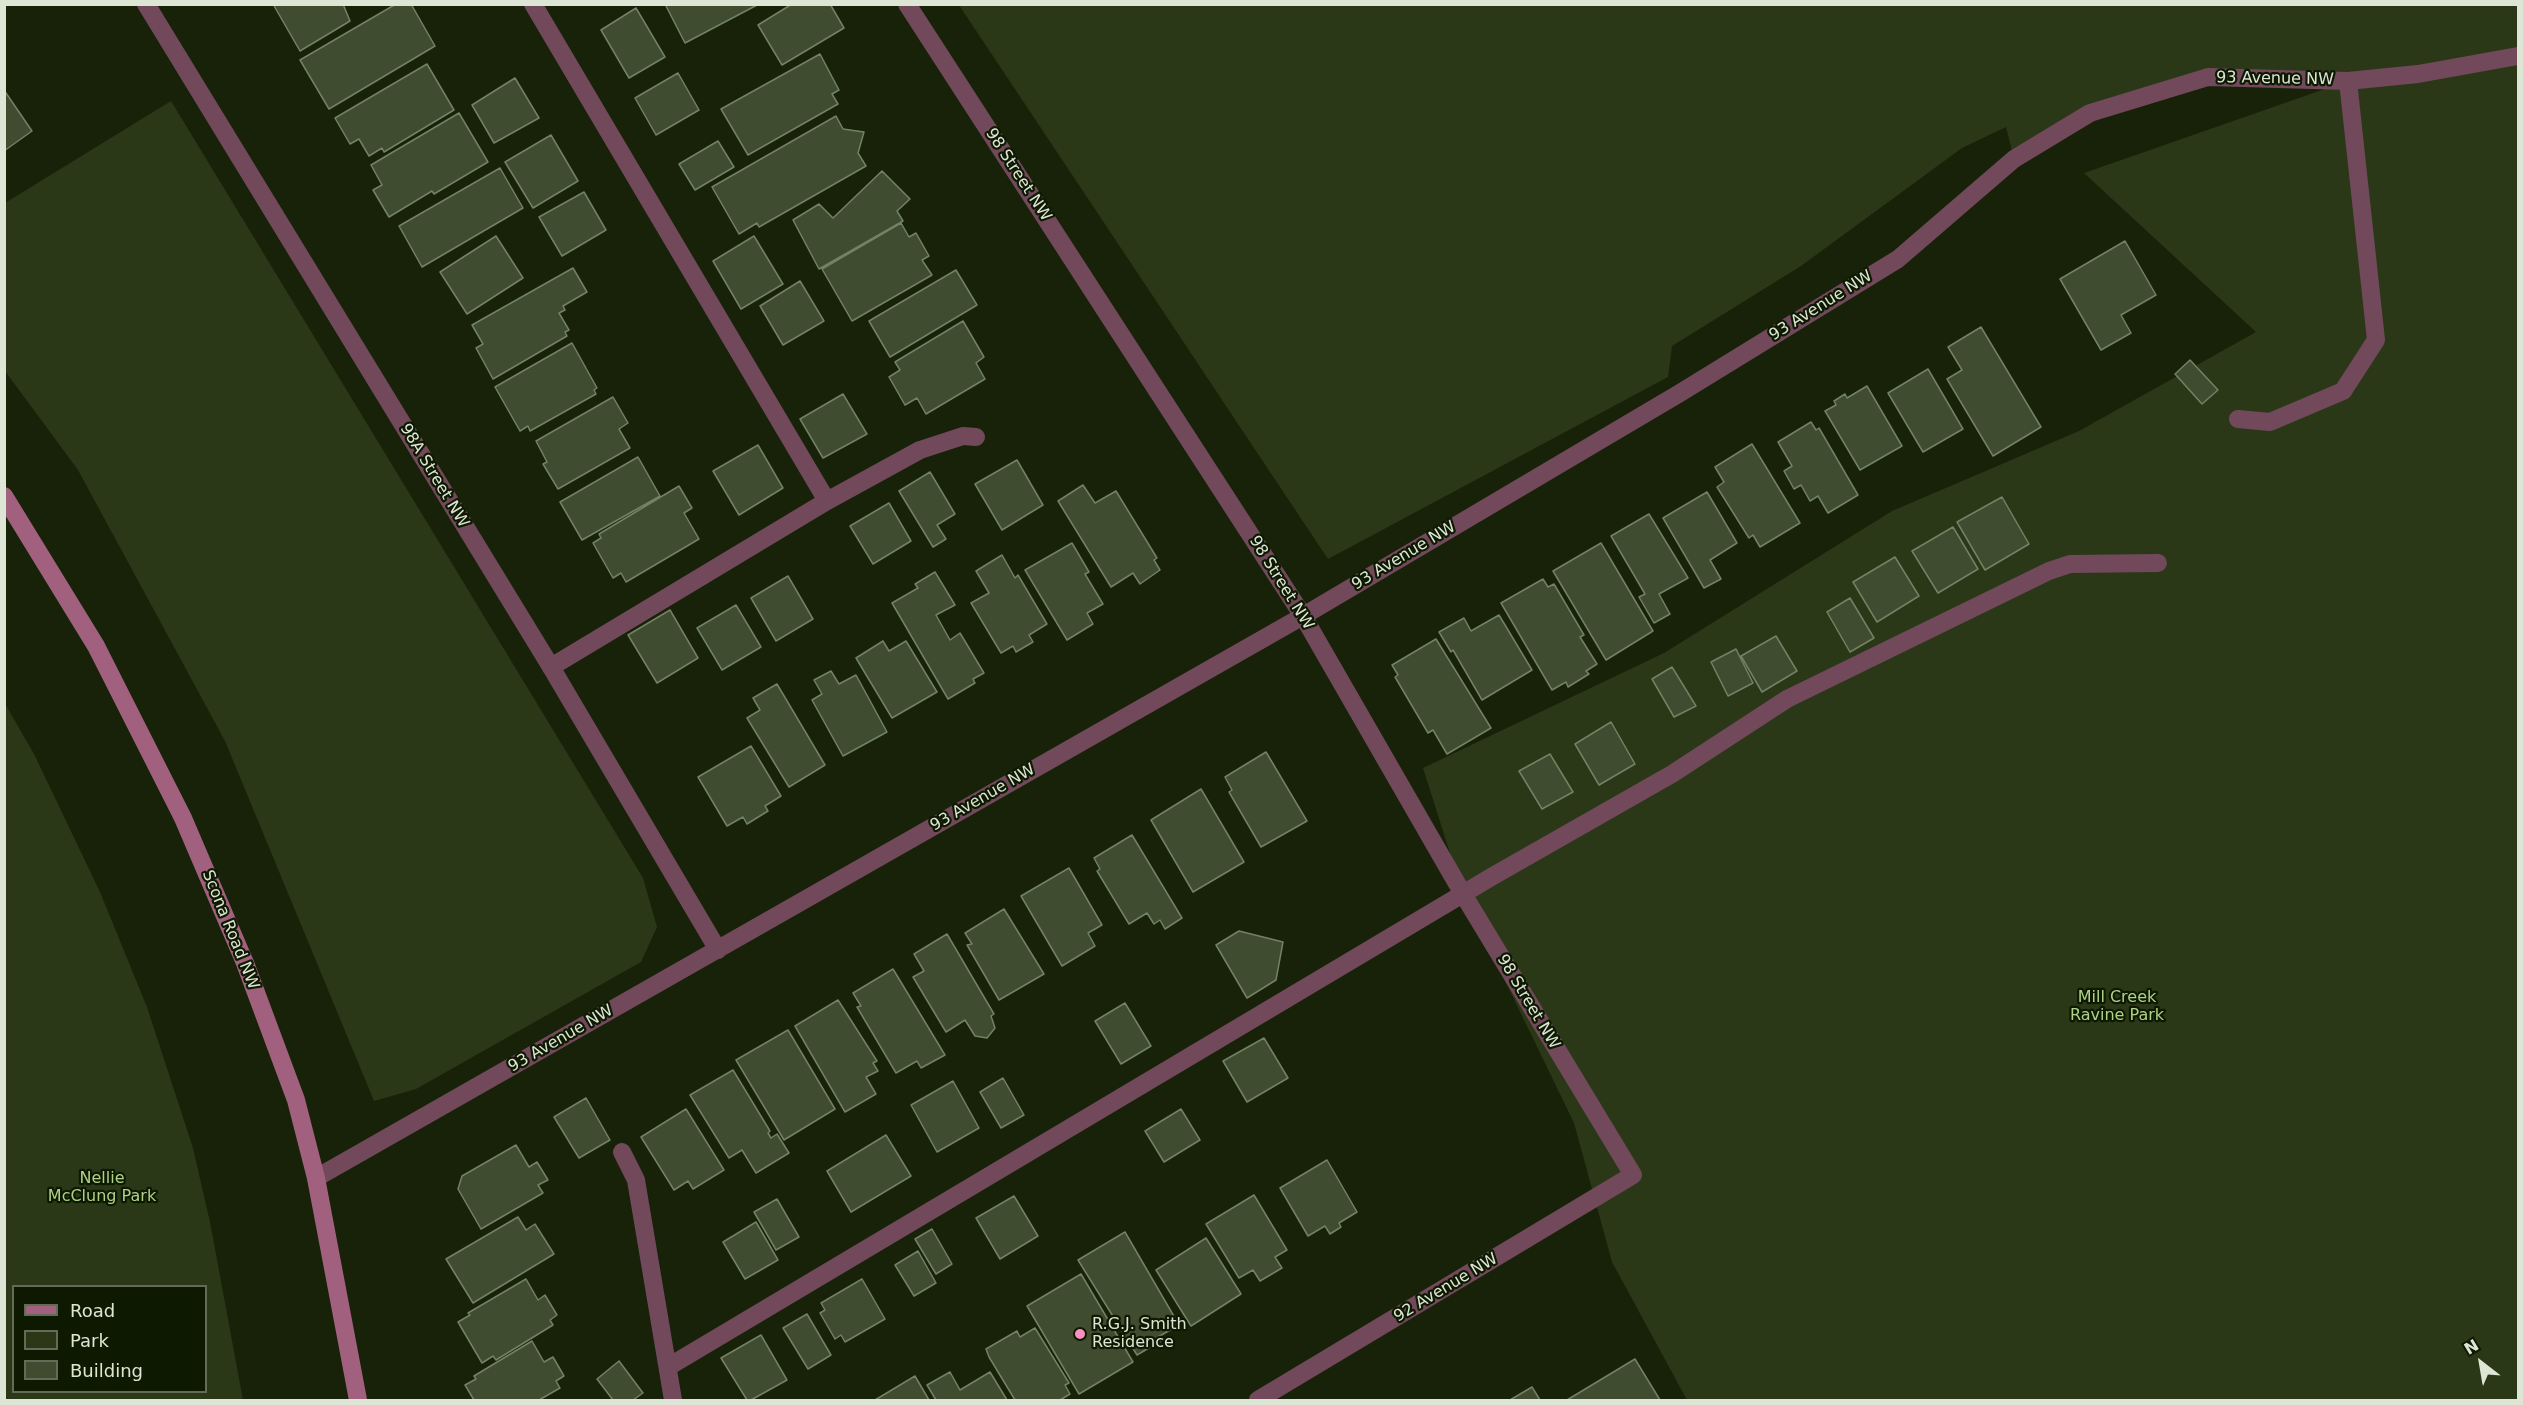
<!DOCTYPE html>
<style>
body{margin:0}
#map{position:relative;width:2523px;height:1405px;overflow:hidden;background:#172209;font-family:"DejaVu Sans",sans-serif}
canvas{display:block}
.frame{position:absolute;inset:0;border:6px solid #dde5d5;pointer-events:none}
.legend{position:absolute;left:12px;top:1285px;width:195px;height:108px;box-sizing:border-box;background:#0e1902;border:2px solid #616b56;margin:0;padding:8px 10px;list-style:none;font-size:18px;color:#dde5d5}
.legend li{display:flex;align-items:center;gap:12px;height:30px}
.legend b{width:30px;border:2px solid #616b56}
.north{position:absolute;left:2451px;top:1333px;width:60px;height:60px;-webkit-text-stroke:4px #0e1902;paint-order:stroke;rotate:329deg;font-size:16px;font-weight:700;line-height:24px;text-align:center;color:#dde5d5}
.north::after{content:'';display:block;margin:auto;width:21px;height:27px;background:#dde5d5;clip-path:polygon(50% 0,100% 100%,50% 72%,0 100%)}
</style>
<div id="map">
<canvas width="2523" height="1405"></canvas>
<div class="frame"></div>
<ul class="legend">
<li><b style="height:8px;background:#a1617e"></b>Road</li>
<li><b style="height:16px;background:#2a3818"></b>Park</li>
<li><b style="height:16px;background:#3f4c30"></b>Building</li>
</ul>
<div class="north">N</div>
</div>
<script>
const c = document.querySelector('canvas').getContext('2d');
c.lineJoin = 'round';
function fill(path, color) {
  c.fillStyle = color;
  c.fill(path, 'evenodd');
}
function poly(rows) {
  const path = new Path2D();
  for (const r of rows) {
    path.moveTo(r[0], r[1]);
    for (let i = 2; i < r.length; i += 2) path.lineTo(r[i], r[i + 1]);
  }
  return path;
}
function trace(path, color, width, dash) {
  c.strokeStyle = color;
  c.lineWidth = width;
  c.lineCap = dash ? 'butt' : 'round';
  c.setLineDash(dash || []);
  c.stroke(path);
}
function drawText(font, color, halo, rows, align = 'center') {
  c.font = font + ' "DejaVu Sans",sans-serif';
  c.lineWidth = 4.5;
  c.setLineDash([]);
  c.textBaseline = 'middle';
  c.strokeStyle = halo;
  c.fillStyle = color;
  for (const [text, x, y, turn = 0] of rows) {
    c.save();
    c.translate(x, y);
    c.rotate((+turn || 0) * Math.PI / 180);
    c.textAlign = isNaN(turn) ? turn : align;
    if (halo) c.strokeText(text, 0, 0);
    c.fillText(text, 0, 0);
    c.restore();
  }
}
fill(poly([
 [959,5,2518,5,2518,1400,1687,1400,1612,1262,1574,1123,1463,894,1423,768,1664,653,1892,511,2079,431,2256,332,2084,173,2345,82,2208,77,2090,113,2014,159,2006,127,1962,148,1801,266,1672,346,1668,377,1328,559],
 [171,101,643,878,657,927,641,962,416,1089,374,1101,225,741,78,470,5,371,5,203],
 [4,702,34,754,100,892,147,1007,193,1148,210,1222,243,1400,5,1400],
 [206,1286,206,1392,14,1392,14,1286]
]), '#2a3818');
const building = poly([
 [273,4,343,4,350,21,300,51,273,4],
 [396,4,411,4,435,46,329,109,300,60,396,4],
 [665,4,759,4,685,43,665,4],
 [792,4,830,4,844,28,782,65,758,25,792,4],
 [636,8,665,57,629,78,601,30,636,8],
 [820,54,839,90,832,94,838,104,748,155,721,109,820,54],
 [427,64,454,110,384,152,382,148,369,156,359,139,350,144,335,118,427,64],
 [678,73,699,110,656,135,635,98,678,73],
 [515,78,539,118,494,143,472,105,515,78],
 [6,93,32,131,4,151,4,95,6,93],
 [459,113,488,162,434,194,432,191,389,217,373,190,382,185,371,165,459,113],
 [836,116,843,129,864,132,858,153,866,166,759,227,757,223,739,234,712,187,836,116],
 [551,135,578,181,533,208,505,162,551,135],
 [718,141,734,167,695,190,679,164,718,141],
 [500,168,523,208,422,267,399,226,500,168],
 [882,171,910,199,897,211,903,221,819,269,793,220,819,204,833,218,882,171],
 [584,192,606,230,562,256,539,217,584,192],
 [901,223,909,237,916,233,929,256,922,260,932,275,852,321,822,269,901,223],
 [496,236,523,278,467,314,440,272,496,236],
 [754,236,783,284,741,309,713,261,754,236],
 [2125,241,2156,295,2121,315,2131,333,2101,350,2060,279,2125,241],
 [573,268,587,292,563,306,565,310,559,313,569,330,565,332,567,336,493,379,476,348,483,344,472,325,573,268],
 [956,270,977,305,890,357,869,321,956,270],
 [800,281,824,321,783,345,760,306,800,281],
 [963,321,984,357,976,363,985,379,926,414,917,398,905,405,889,377,900,370,895,362,963,321],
 [1981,327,2041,427,1993,456,1947,379,1962,370,1948,347,1981,327],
 [572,343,597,388,594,390,596,394,530,431,528,426,520,431,495,387,572,343],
 [2190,360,2218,390,2202,404,2175,374,2190,360],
 [1928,369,1963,429,1923,452,1888,393,1928,369],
 [1867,386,1902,446,1860,470,1825,411,1836,405,1834,401,1845,394,1847,398,1867,386],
 [843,394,867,434,823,458,800,419,843,394],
 [613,397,628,423,619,429,630,448,558,489,543,464,547,462,536,441,613,397],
 [1811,422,1816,430,1819,428,1858,495,1828,513,1818,496,1810,501,1801,485,1794,489,1784,471,1792,466,1778,442,1811,422],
 [1752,444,1800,523,1760,547,1753,535,1749,538,1717,487,1724,482,1715,467,1752,444],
 [758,445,783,488,739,515,713,471,758,445],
 [638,457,660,496,582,540,560,502,638,457],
 [1017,460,1043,505,1002,530,975,484,1017,460],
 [930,472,955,514,937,525,946,539,933,547,899,491,930,472],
 [1083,485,1095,503,1116,491,1157,558,1154,560,1160,570,1140,584,1133,573,1111,587,1058,501,1083,485],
 [679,486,692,508,684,513,699,539,626,582,621,573,613,578,593,543,601,538,599,534,679,486],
 [1707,492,1737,543,1710,560,1721,579,1704,588,1663,518,1707,492],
 [2002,497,2029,544,1985,570,1957,522,2002,497],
 [889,503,911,541,873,564,850,526,889,503],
 [1649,514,1688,578,1659,594,1670,614,1654,623,1639,597,1645,594,1611,536,1649,514],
 [1953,527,1978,569,1938,593,1912,551,1953,527],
 [1072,543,1089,572,1085,574,1103,604,1087,613,1093,624,1067,640,1025,570,1072,543],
 [1601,543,1653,631,1606,660,1553,571,1601,543],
 [1002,555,1015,578,1018,575,1047,624,1029,635,1033,642,1016,652,1013,646,1001,653,971,603,989,593,976,571,1002,555],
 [1895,557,1919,596,1877,622,1853,582,1895,557],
 [935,572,955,605,936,615,950,640,960,633,984,673,973,679,975,683,948,699,892,603,918,588,915,584,935,572],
 [788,576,813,619,776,641,751,598,788,576],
 [1543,579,1548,587,1554,584,1584,635,1580,637,1597,664,1586,671,1589,674,1568,687,1566,682,1552,690,1501,603,1543,579],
 [1850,598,1874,638,1850,652,1827,612,1850,598],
 [736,605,761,647,722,670,697,628,736,605],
 [670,610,698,658,657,683,628,635,670,610],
 [1499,615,1532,670,1482,700,1453,650,1451,652,1439,632,1464,618,1471,631,1499,615],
 [1776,636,1797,671,1762,692,1741,656,1776,636],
 [1436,639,1491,728,1447,754,1433,730,1428,733,1395,677,1398,675,1392,665,1436,639],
 [883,641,889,651,906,641,937,692,892,718,856,658,883,641],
 [1736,649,1753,683,1728,696,1711,662,1736,649],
 [1672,667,1696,706,1674,717,1652,679,1672,667],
 [831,671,839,684,856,675,887,732,843,756,812,700,822,694,814,680,831,671],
 [777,684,825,765,789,787,747,718,760,710,753,698,777,684],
 [1611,722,1635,764,1599,785,1575,744,1611,722],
 [751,746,781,796,765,806,768,811,747,824,743,817,727,826,698,777,751,746],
 [1266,752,1307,821,1261,847,1229,792,1232,790,1225,777,1266,752],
 [1550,754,1573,792,1542,809,1519,771,1550,754],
 [1201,789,1244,862,1193,892,1151,820,1201,789],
 [1132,835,1182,918,1165,929,1160,920,1154,924,1147,913,1129,924,1097,871,1100,869,1094,858,1132,835],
 [1069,868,1102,925,1088,933,1095,946,1062,966,1021,896,1069,868],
 [1004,909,1044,974,999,1000,967,945,972,944,965,933,1004,909],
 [1239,931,1283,942,1276,980,1247,998,1216,945,1239,931],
 [947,934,994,1014,991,1016,995,1028,987,1038,975,1036,965,1020,946,1032,913,977,924,971,914,954,947,934],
 [893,969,945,1055,921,1068,917,1061,896,1073,857,1007,861,1006,853,993,893,969],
 [838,1000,877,1061,873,1063,878,1071,866,1077,876,1094,845,1112,795,1026,838,1000],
 [1125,1003,1151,1046,1121,1064,1095,1021,1125,1003],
 [788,1030,835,1109,784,1140,736,1060,788,1030],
 [1264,1038,1288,1078,1247,1102,1223,1061,1264,1038],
 [733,1070,770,1131,768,1133,771,1138,777,1134,789,1153,756,1173,742,1150,729,1158,690,1095,733,1070],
 [1003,1078,1024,1115,1001,1128,980,1092,1003,1078],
 [953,1081,979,1128,937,1152,911,1105,953,1081],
 [586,1098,610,1140,579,1158,554,1117,586,1098],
 [686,1109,724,1170,693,1189,688,1181,674,1190,641,1137,686,1109],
 [1181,1109,1200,1140,1164,1162,1145,1131,1181,1109],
 [886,1135,911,1176,851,1212,827,1171,886,1135],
 [516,1145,529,1167,537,1162,548,1180,538,1185,543,1193,481,1229,458,1189,462,1176,516,1145],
 [1327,1160,1357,1212,1339,1223,1341,1227,1330,1234,1325,1226,1308,1236,1280,1188,1327,1160],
 [1254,1195,1287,1250,1275,1257,1282,1268,1260,1281,1253,1270,1239,1278,1206,1224,1254,1195],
 [1014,1196,1038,1236,1000,1259,976,1218,1014,1196],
 [777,1199,799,1237,776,1250,754,1212,777,1199],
 [518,1217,526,1230,535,1224,554,1254,473,1303,446,1259,518,1217],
 [756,1222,778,1260,745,1279,723,1242,756,1222],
 [932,1229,952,1264,936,1274,915,1239,932,1229],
 [1125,1232,1179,1325,1158,1337,1161,1341,1137,1355,1078,1260,1125,1232],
 [1206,1238,1241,1294,1191,1326,1156,1270,1206,1238],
 [918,1251,936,1283,914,1296,895,1265,918,1251],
 [1081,1274,1133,1362,1079,1394,1027,1306,1081,1274],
 [526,1279,538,1300,545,1295,557,1315,550,1320,553,1325,496,1360,493,1356,482,1363,458,1322,470,1315,468,1313,526,1279],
 [862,1279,885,1319,845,1342,841,1335,835,1339,820,1313,825,1310,821,1303,862,1279],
 [807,1314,831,1355,808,1369,783,1328,807,1314],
 [1035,1328,1069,1383,1065,1385,1070,1394,1060,1400,1015,1400,989,1357,986,1349,1017,1331,1020,1337,1035,1328],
 [761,1335,787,1380,751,1400,747,1400,721,1358,761,1335],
 [532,1341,544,1362,553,1357,564,1376,556,1381,560,1388,539,1400,474,1400,465,1385,476,1379,474,1376,532,1341],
 [1635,1359,1660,1400,1567,1400,1635,1359],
 [619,1361,643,1393,633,1400,613,1400,597,1379,619,1361],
 [950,1372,960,1390,990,1372,1007,1400,936,1400,927,1385,950,1372],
 [915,1376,929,1400,875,1400,915,1376],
 [1532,1387,1540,1400,1510,1400,1532,1387]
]);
fill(building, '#3f4c30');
trace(building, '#738264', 1.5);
trace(poly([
 [533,4,827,501],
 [2238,419,2270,422,2343,391,2376,340,2348,81],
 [551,667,827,501,920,450,963,436,976,437],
 [622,1152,636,1180,673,1400],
 [668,1367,1493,876,1672,774,1787,699,2049,571,2070,564,2158,563]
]), '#72495b', 18);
trace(poly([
 [146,4,551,667,718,950],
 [907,4,1303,616,1463,894,1633,1175,1258,1400],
 [316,1178,1303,616,1680,393,1898,259,2014,159,2090,113,2208,77,2348,81,2418,74,2518,56]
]), '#72495b', 18);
trace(poly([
 [4,496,96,646,183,818,245,963,296,1100,316,1178,358,1400]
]), '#a1617e', 18);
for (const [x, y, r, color] of [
 [1080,1334,6,"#fc8fc1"]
]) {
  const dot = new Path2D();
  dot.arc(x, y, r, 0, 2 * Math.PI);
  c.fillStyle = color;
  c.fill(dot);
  trace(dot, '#0e1902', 2);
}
drawText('16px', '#dde5d5', '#0e1902', [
 ["93 Avenue NW",2275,79,1],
 ["98 Street NW",1018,175,57],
 ["93 Avenue NW",1821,306,-32],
 ["98A Street NW",434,476,59],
 ["93 Avenue NW",1404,556,-31],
 ["98 Street NW",1281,583,58],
 ["93 Avenue NW",983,798,-30],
 ["Scona Road NW",230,930,68],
 ["98 Street NW",1528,1002,59],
 ["93 Avenue NW",561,1039,-30],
 ["92 Avenue NW",1446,1288,-31]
]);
drawText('16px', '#afd188', '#0e1902', [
 ["Mill Creek",2117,998],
 ["Ravine Park",2117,1016],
 ["Nellie",102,1179],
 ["McClung Park",102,1197]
]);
drawText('16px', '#dde5d5', '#0e1902', [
 ["R.G.J. Smith",1092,1325],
 ["Residence",1092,1343]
], 'left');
</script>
